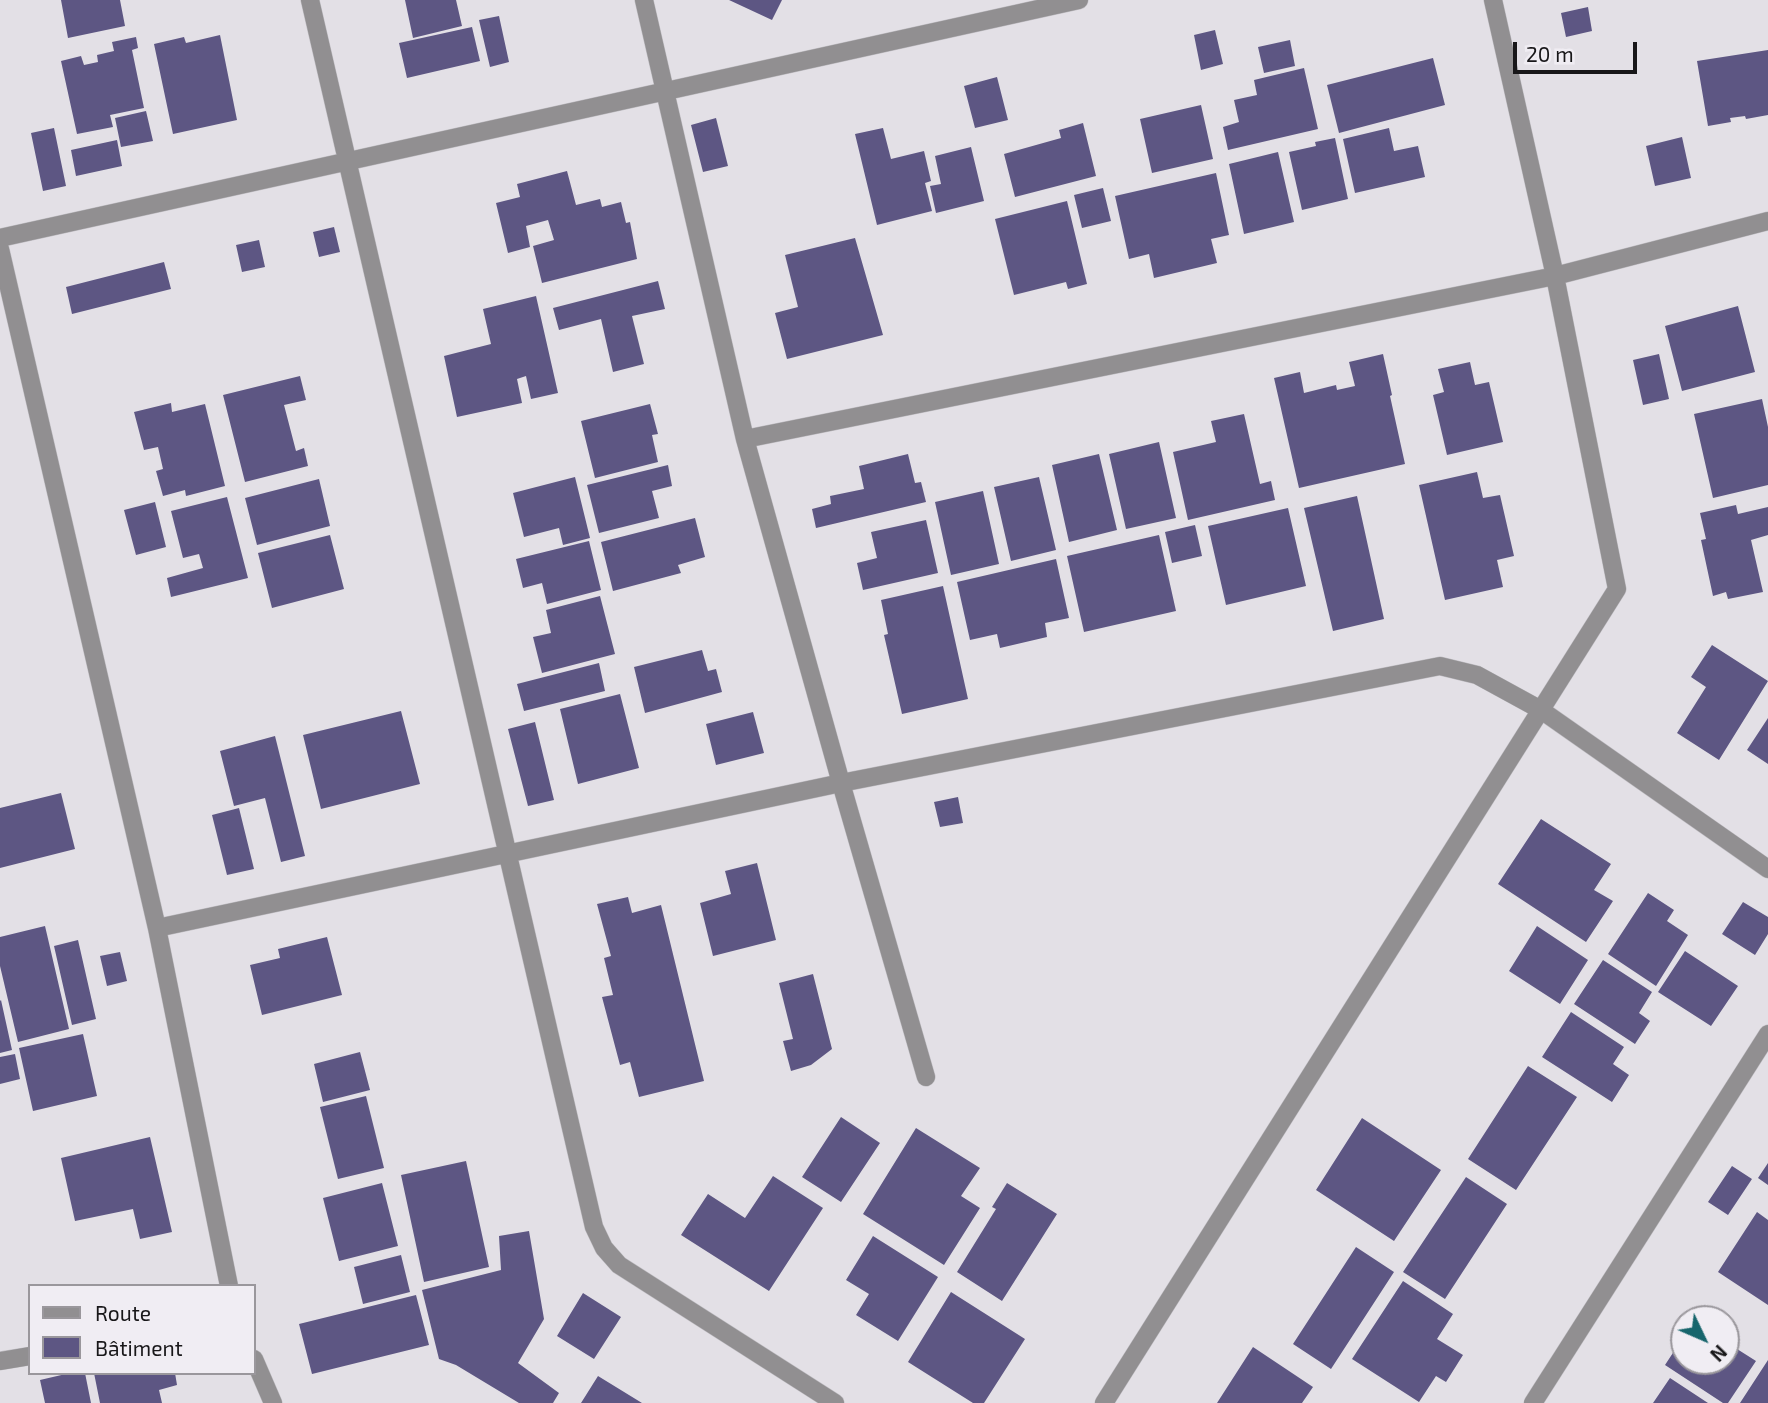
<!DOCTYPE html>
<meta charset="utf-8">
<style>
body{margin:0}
#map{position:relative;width:1768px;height:1403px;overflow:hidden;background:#e3e0e6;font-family:"Exo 2",sans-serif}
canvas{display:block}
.legend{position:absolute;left:28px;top:1284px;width:228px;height:91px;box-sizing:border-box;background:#f0edf3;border:2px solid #9a979c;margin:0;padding:9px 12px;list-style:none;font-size:21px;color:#181719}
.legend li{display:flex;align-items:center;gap:14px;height:35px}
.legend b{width:35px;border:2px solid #9a979c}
.north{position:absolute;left:1670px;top:1305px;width:70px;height:70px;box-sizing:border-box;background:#f0edf3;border:2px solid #9a979c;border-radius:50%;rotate:134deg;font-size:19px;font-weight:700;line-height:28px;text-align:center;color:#181719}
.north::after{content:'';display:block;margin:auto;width:24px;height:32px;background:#17656c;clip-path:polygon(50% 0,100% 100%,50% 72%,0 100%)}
.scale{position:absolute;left:1513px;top:42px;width:124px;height:32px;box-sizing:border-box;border:4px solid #181719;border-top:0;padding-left:9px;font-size:21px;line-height:24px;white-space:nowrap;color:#181719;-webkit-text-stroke:5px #f0edf3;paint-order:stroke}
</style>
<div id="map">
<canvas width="1768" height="1403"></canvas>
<ul class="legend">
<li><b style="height:9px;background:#918f91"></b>Route</li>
<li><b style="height:19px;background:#5d5683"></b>Bâtiment</li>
</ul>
<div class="north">N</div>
<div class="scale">20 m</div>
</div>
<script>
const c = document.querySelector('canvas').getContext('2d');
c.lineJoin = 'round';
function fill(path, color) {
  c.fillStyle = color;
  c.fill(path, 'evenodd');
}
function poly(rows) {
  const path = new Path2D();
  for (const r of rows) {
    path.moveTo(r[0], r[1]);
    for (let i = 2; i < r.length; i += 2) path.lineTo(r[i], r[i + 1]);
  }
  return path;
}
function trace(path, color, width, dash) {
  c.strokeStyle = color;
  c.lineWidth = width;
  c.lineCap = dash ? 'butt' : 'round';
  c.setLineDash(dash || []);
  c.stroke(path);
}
fill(poly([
 [61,0,120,0,125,26,68,38],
 [405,0,456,0,462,26,413,38],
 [729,0,782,0,772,20],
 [1588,7,1592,31,1566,37,1561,13],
 [499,16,509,62,490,67,479,20],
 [472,27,480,61,407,78,399,43],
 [1215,30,1223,64,1201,70,1194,35],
 [220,35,237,120,173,134,154,44,184,37,186,43],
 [136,37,138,48,132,50,144,108,110,115,113,127,77,134,61,61,81,56,84,65,98,62,97,55,114,51,112,42],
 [1290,40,1295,66,1264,73,1258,47],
 [1768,50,1768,115,1746,119,1745,116,1730,118,1731,122,1708,126,1697,61],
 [1433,58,1445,105,1339,133,1327,85],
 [1304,68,1318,129,1228,150,1223,127,1239,122,1234,100,1257,95,1254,80],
 [997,77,1008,120,975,128,964,86],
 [1201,105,1213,159,1152,173,1140,119],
 [146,111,153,141,121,147,115,118],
 [716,118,728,166,703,172,691,125],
 [1083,123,1096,176,1015,197,1004,154,1061,138,1059,130],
 [54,128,66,186,43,191,31,133],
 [883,128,891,159,924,151,931,181,925,183,932,211,877,225,855,134],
 [1389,128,1394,151,1418,146,1425,177,1355,193,1343,139],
 [1682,137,1691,178,1655,186,1646,146],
 [1335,138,1348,199,1302,210,1289,152,1316,146,1315,142],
 [117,140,122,166,76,176,71,150],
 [971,147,984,201,936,213,930,186,941,184,935,156],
 [1278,152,1294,222,1244,234,1229,164],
 [567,171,576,205,600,199,602,207,621,202,626,223,630,222,637,259,542,283,533,246,554,240,548,220,526,226,530,247,508,253,496,203,520,197,517,184],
 [1216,173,1229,235,1211,239,1217,263,1154,278,1149,254,1129,259,1115,196],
 [1103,188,1111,221,1082,228,1074,195],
 [1067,201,1087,284,1068,289,1066,282,1014,295,995,219],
 [334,227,340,252,319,257,313,232],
 [855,238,883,335,787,359,775,313,798,307,785,255],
 [259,240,265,267,242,272,236,245],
 [164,262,171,289,72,314,66,287],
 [658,281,665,309,632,316,644,364,613,372,601,319,559,330,553,308],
 [536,296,558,393,531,399,526,376,517,379,522,403,457,417,444,356,491,344,483,309],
 [1738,306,1755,372,1682,391,1665,326],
 [1383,354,1392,395,1390,396,1405,464,1299,488,1274,378,1300,372,1304,393,1336,385,1337,390,1355,386,1349,362],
 [1659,354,1669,399,1643,405,1633,360],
 [1470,362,1475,385,1489,382,1503,442,1447,455,1433,395,1444,392,1438,369],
 [300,376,306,400,284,405,296,451,304,448,308,466,245,482,223,395],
 [1762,399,1768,427,1768,485,1713,498,1694,414],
 [171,403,172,412,205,404,225,486,186,496,185,490,163,496,156,471,163,469,158,447,144,450,134,412],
 [650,404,658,434,652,435,658,462,595,478,581,421],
 [1244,414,1260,484,1271,481,1275,500,1188,520,1173,452,1216,442,1211,421],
 [1159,442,1176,518,1126,529,1109,454],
 [908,454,915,483,921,482,926,502,816,528,812,509,831,504,830,496,864,489,859,466],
 [1099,454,1117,530,1069,542,1052,465],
 [668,465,672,486,652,491,659,518,599,533,587,485],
 [1477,472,1483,498,1500,495,1514,556,1497,560,1503,587,1445,600,1419,485],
 [575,477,590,538,563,545,559,528,524,537,513,493],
 [1039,477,1056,550,1011,561,994,487],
 [319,479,330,526,257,545,245,498],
 [983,491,999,564,951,575,935,502],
 [1357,496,1384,619,1333,631,1304,508],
 [227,497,248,578,171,597,167,578,203,568,199,554,183,558,171,511],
 [155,502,166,547,136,555,124,510],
 [1736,505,1738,514,1768,507,1768,535,1751,540,1763,592,1728,599,1726,592,1713,596,1701,540,1706,539,1700,513],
 [1288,508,1306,586,1226,605,1208,526],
 [695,518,705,557,678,565,681,573,613,591,601,542],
 [926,520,938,573,863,590,857,563,877,558,871,532],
 [1195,525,1202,556,1172,563,1165,532],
 [330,535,344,589,272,608,258,553],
 [1159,535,1176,611,1084,632,1067,556],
 [589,541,601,590,547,604,542,583,523,588,516,559],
 [1056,559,1069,618,1045,623,1047,637,1000,648,997,634,970,640,957,582],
 [943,586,968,699,902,714,884,635,888,634,881,600],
 [600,596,615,654,542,673,533,637,551,633,546,610],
 [1712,645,1768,681,1719,760,1677,733,1706,687,1691,677],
 [702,650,708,671,716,669,722,692,645,713,634,667],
 [599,663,605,691,524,711,517,684],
 [620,694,639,768,578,784,560,709],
 [401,711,420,784,321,809,303,735],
 [753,712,764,753,716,765,706,724],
 [1768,718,1768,764,1747,750],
 [535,722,554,800,528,806,508,729],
 [275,736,305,856,281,862,265,798,234,806,220,751],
 [61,793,75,849,0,868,0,808],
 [958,797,963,823,940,827,934,802],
 [239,808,254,869,227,875,212,815],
 [1541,819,1611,864,1594,890,1613,901,1586,942,1498,884],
 [757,863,776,940,713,956,700,903,731,894,725,871],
 [1648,893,1674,910,1667,921,1688,935,1656,986,1608,954],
 [628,897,632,913,661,905,704,1081,639,1097,630,1062,620,1065,602,997,613,995,604,958,611,956,597,904],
 [1743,902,1768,917,1768,934,1755,955,1722,934],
 [45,926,69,1029,18,1042,0,966,0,937],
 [1537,926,1588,960,1560,1004,1509,971],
 [327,937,342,995,262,1015,250,965,280,958,278,949],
 [78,940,96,1019,72,1025,54,946],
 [1685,951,1738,986,1711,1026,1658,992],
 [120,952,127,981,107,986,100,956],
 [1603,960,1652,992,1639,1013,1650,1021,1635,1044,1574,1004],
 [813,974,832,1049,811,1065,791,1071,783,1041,793,1039,779,983],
 [1,1000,12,1050,0,1053,0,1001],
 [1571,1012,1624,1047,1613,1064,1629,1075,1612,1102,1542,1057],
 [83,1034,97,1096,33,1111,19,1048],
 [360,1052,370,1090,323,1102,314,1064],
 [15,1054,20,1079,0,1084,0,1057],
 [1528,1066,1577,1097,1516,1190,1468,1159],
 [366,1096,384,1168,338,1179,320,1107],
 [841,1117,880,1143,841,1202,802,1177],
 [1362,1118,1441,1170,1394,1241,1316,1190],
 [916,1128,980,1168,961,1196,980,1208,944,1265,863,1214],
 [150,1137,172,1232,140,1239,133,1209,75,1221,61,1158],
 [466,1161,489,1267,424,1282,401,1175],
 [1768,1163,1768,1185,1758,1178],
 [1732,1166,1752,1179,1728,1215,1708,1202],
 [773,1176,823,1208,769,1291,681,1235,708,1194,745,1218],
 [1466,1177,1507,1204,1445,1299,1403,1272],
 [382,1183,398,1246,339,1261,323,1198],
 [1007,1183,1057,1214,1002,1301,957,1272,996,1209,992,1207],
 [1757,1212,1768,1220,1768,1305,1718,1272],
 [529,1231,544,1319,518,1363,559,1393,553,1403,519,1403,456,1365,439,1359,422,1290,501,1270,499,1236],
 [873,1236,938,1277,898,1341,856,1315,869,1294,846,1280],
 [1356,1247,1394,1272,1331,1369,1293,1344],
 [401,1255,410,1292,363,1304,354,1267],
 [1403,1281,1453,1314,1437,1339,1463,1355,1446,1382,1436,1376,1419,1402,1352,1359],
 [951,1292,1025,1339,984,1403,973,1403,908,1362],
 [583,1293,621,1317,594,1359,557,1336],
 [416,1295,429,1345,312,1374,299,1324],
 [1684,1336,1684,1361,1726,1361,1726,1342,1756,1361,1728,1403,1723,1403,1665,1365],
 [1253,1347,1313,1387,1302,1403,1217,1403],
 [1768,1360,1768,1403,1740,1403],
 [70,1373,85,1373,91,1403,45,1403,40,1380],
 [94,1373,175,1373,177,1385,159,1390,162,1403,100,1403],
 [598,1376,642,1403,581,1403],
 [1670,1378,1708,1403,1653,1403]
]), '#5d5683');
const minor = poly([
 [310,0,594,1227,604,1248,619,1265,835,1403],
 [644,0,745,439,841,783,926,1077],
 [0,238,1079,0],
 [0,249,157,928,229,1286],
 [745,439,1555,276,1768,221],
 [157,928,841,783,1440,666,1477,675,1541,710,1768,869],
 [254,1359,273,1403],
 [0,1361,30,1356],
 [1104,1403,1617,589,1555,276,1493,0],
 [1533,1403,1768,1034]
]);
trace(minor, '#bebcc1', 19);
trace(minor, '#918f91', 18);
</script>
